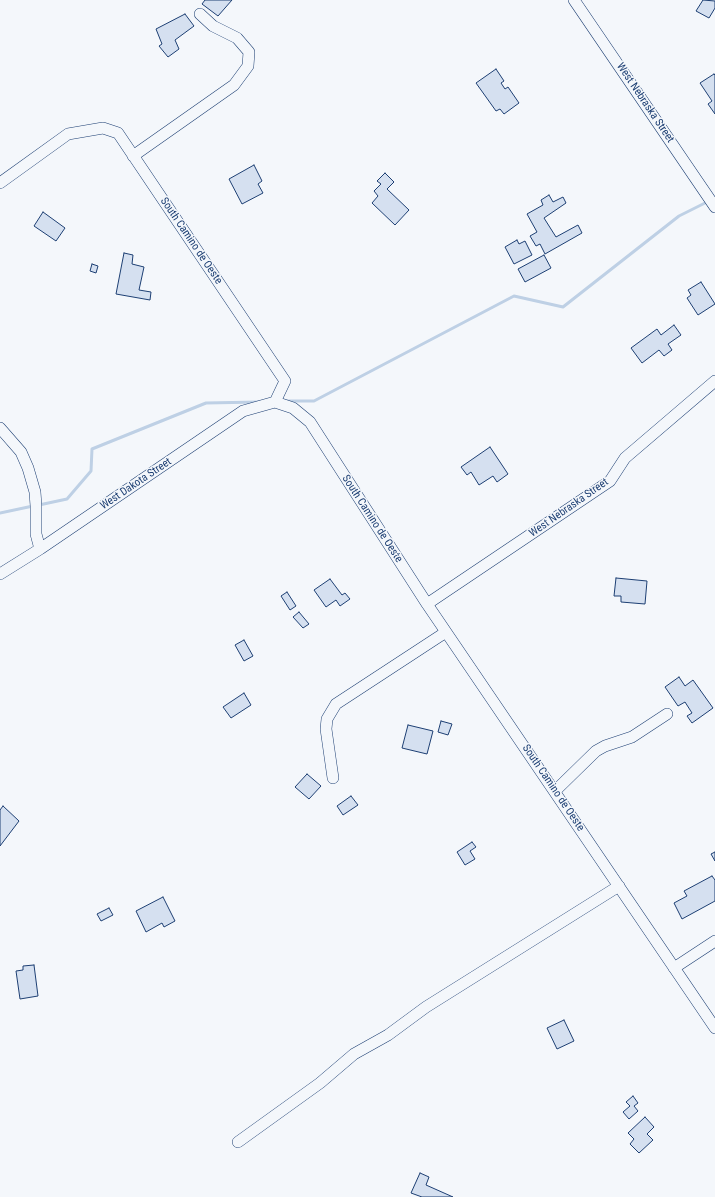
<!DOCTYPE html>
<style>
body{margin:0}
canvas{display:block;background:#f4f7fb}
</style>
<canvas width="715" height="1197"></canvas>
<script>
const c = document.querySelector('canvas').getContext('2d');
c.lineJoin = 'round';
function poly(rows) {
  const path = new Path2D();
  for (const r of rows) {
    path.moveTo(r[0], r[1]);
    for (let i = 2; i < r.length; i += 2) path.lineTo(r[i], r[i + 1]);
  }
  return path;
}
function trace(path, color, width, dash) {
  c.strokeStyle = color;
  c.lineWidth = width;
  c.lineCap = dash ? 'butt' : 'round';
  c.setLineDash(dash || []);
  c.stroke(path);
}
function fill(path, color) {
  c.fillStyle = color;
  c.fill(path, 'evenodd');
}
function drawText(font, color, halo, rows, align = 'center') {
  c.font = font + ' "Roboto Condensed",sans-serif';
  c.lineWidth = 3;
  c.setLineDash([]);
  c.textBaseline = 'middle';
  c.strokeStyle = halo;
  c.fillStyle = color;
  for (const [text, x, y, turn = 0] of rows) {
    c.save();
    c.translate(x, y);
    c.rotate((+turn || 0) * Math.PI / 180);
    c.textAlign = isNaN(turn) ? turn : align;
    if (halo) c.strokeText(text, 0, 0);
    c.fillText(text, 0, 0);
    c.restore();
  }
}
trace(poly([
 [287,401,314,401,514,296,563,307,679,216,709,201],
 [39,505,67,499,91,471,92,449,206,403,259,402],
 [0,513,33,506]
]), '#bed0e5', 3);
const building = poly([
 [205,0,232,0,218,16,202,4,205,0],
 [703,0,715,1,715,8,709,18,696,11,703,0],
 [185,14,194,26,175,40,179,49,168,57,159,46,162,44,156,29,185,14],
 [496,69,504,81,501,83,505,89,508,87,519,103,504,114,500,109,496,111,476,83,496,69],
 [714,74,715,75,715,114,708,104,712,101,700,83,714,74],
 [254,165,262,181,258,184,263,193,242,204,229,179,254,165],
 [385,173,394,182,387,189,409,210,395,225,372,203,378,196,374,191,381,184,377,181,385,173],
 [549,195,553,202,563,197,566,203,544,218,556,237,578,225,582,233,545,254,540,244,536,246,530,236,537,232,527,214,543,205,541,200,549,195],
 [43,212,65,228,56,241,34,226,43,212],
 [517,240,519,244,525,241,532,255,514,264,505,247,517,240],
 [124,253,133,255,132,264,144,267,139,290,151,292,150,300,116,294,124,253],
 [544,255,551,268,525,282,518,269,544,255],
 [92,264,98,266,96,273,90,271,92,264],
 [701,282,715,304,698,315,687,298,691,295,688,290,701,282],
 [674,325,681,335,668,344,672,350,664,356,659,350,642,363,631,348,657,329,661,335,674,325],
 [490,447,508,474,497,482,493,476,479,485,471,472,467,475,461,467,490,447],
 [616,578,647,581,645,604,621,602,621,596,614,596,616,578],
 [330,579,342,595,345,593,350,599,340,606,336,600,326,607,314,590,330,579],
 [287,592,296,606,290,610,281,596,287,592],
 [299,612,309,624,303,628,293,617,299,612],
 [244,640,253,656,244,661,235,645,244,640],
 [679,677,685,686,693,680,713,708,692,723,687,716,692,713,685,702,678,706,665,687,679,677],
 [244,693,251,705,231,718,223,707,244,693],
 [441,721,452,724,448,735,438,732,441,721],
 [408,725,433,731,427,754,402,748,408,725],
 [307,774,321,786,309,799,295,787,307,774],
 [351,796,358,805,343,815,337,806,351,796],
 [3,806,19,821,0,846,0,810,3,806],
 [472,842,476,847,470,851,475,859,465,865,457,852,472,842],
 [715,852,715,861,711,854,715,852],
 [712,876,715,880,715,901,682,919,674,903,687,896,684,891,712,876],
 [163,897,175,921,164,927,162,923,146,932,136,911,163,897],
 [109,908,113,915,101,921,97,914,109,908],
 [34,965,38,996,20,999,16,971,23,970,23,966,34,965],
 [564,1020,574,1041,557,1049,547,1028,564,1020],
 [633,1096,638,1103,634,1106,638,1111,629,1119,623,1112,630,1106,626,1102,633,1096],
 [645,1117,654,1127,647,1134,653,1140,639,1153,630,1144,634,1139,628,1133,645,1117],
 [420,1173,429,1177,426,1185,453,1197,422,1197,411,1193,420,1173]
]);
fill(building, '#d5e0f0');
trace(building, '#1d3f73', 1);
const minor = poly([
 [574,0,715,207],
 [133,156,234,85,248,66,249,52,237,38,213,26,200,14],
 [0,183,68,134,103,128,118,133,285,381,275,402],
 [275,402,293,408,310,422,427,604,715,1028],
 [0,428,21,452,28,468,35,492,36,506,36,534,40,549],
 [0,574,40,549,243,411,275,402],
 [427,604,610,481,625,458,715,381],
 [333,778,326,729,327,719,336,704,446,632],
 [555,791,596,751,605,746,632,737,667,714],
 [674,968,715,941],
 [238,1142,320,1083,354,1054,388,1035,426,1007,619,886]
]);
trace(minor, '#1d3f73', 12);
trace(minor, '#f4f7fb', 11);
drawText('11px', '#1d3f73', '#f4f7fb', [
 ["West Nebraska Street",645,103,56],
 ["South Camino de Oeste",191,241,56],
 ["West Dakota Street",136,484,-34],
 ["West Nebraska Street",569,508,-35],
 ["South Camino de Oeste",372,519,57],
 ["South Camino de Oeste",553,788,56]
]);
</script>
